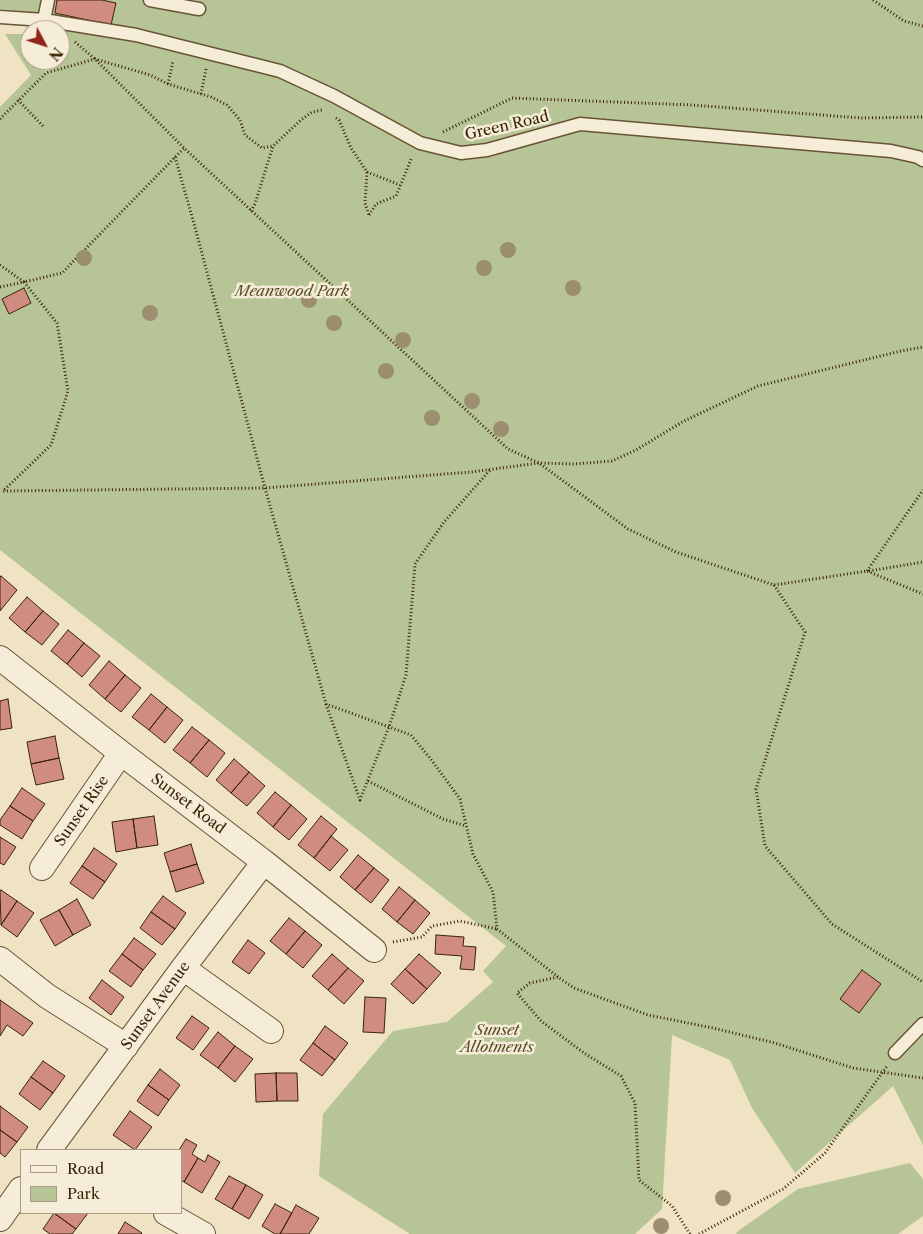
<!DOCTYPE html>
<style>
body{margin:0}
#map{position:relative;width:923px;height:1234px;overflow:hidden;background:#efe3c3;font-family:"Libre Caslon Text",serif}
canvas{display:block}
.legend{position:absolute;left:20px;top:1149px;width:162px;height:65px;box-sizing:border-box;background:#f5edd8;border:1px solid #aa9c84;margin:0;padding:6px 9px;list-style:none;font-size:15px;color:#3a2306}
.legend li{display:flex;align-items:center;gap:10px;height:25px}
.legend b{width:25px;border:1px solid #aa9c84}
.north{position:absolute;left:20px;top:20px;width:50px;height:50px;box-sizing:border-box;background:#f5edd8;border:1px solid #aa9c84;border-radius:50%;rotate:130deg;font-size:14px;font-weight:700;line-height:20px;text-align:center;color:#3a2306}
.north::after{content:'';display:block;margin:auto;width:18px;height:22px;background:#8f2418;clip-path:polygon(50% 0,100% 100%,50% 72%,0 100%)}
</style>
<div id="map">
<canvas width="923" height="1234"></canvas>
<ul class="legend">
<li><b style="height:6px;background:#f5edd8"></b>Road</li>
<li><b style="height:14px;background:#b7c495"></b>Park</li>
</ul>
<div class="north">N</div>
</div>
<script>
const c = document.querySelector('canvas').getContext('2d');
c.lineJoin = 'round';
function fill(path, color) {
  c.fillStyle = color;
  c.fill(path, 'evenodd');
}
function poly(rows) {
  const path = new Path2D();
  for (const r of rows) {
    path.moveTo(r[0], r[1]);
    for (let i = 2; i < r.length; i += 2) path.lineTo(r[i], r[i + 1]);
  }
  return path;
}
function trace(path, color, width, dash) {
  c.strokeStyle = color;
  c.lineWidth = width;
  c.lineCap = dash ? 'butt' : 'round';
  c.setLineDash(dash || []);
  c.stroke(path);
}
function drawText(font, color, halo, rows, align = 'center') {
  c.font = font + ' "Libre Caslon Text",serif';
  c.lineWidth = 5;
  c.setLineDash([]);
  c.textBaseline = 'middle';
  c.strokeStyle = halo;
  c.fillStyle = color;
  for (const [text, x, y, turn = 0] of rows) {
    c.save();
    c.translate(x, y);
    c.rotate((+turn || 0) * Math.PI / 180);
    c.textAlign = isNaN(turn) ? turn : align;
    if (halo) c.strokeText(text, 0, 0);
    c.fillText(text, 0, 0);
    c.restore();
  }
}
fill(poly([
 [0,0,923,0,923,1145,893,1086,795,1173,752,1108,730,1060,672,1035,662,1209,635,1234,410,1234,319,1176,323,1114,393,1031,447,1022,493,982,483,971,506,946,0,550,0,107,31,75,5,34,30,34,30,60,60,60,60,30,42,30,30,12,0,9],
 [910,1163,923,1179,923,1216,898,1234,736,1234,738,1231,798,1189]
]), '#b7c495');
const building = poly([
 [57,0,102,0,116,3,111,25,55,13,57,0],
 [24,288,31,303,9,314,2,299,24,288],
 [1,576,17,590,0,611,0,577,1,576],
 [27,597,43,611,25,632,9,618,27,597],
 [43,611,59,624,42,645,25,632,43,611],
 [68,630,84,643,67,664,51,651,68,630],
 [84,643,100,656,82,677,67,664,84,643],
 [109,661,125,675,105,699,89,685,109,661],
 [125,675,141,688,121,712,105,699,125,675],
 [151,694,167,707,149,730,132,717,151,694],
 [8,699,12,728,0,730,0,701,8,699],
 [167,707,183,720,165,743,149,730,167,707],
 [192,727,209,740,190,763,173,750,192,727],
 [55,736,59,758,31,764,27,742,55,736],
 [209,740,225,753,207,777,190,763,209,740],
 [59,758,64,779,36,785,31,764,59,758],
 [234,759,249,772,231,793,216,780,234,759],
 [249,772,265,786,247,806,231,793,249,772],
 [22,788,45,804,33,821,10,806,22,788],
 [275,792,291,805,273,827,257,813,275,792],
 [291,805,307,819,289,840,273,827,291,805],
 [10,806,33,821,22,839,0,825,0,820,10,806],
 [154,816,158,845,137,848,133,819,154,816],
 [321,816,337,829,314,858,298,845,321,816],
 [133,819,137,848,116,852,112,822,133,819],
 [331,836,348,850,330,871,314,858,331,836],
 [0,837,16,847,4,865,0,863,0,837],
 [191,844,197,864,170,872,164,853,191,844],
 [94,848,117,864,105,882,82,866,94,848],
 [358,855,374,868,355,890,340,877,358,855],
 [197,864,204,883,176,892,170,872,197,864],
 [82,866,105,882,93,899,70,883,82,866],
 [374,868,389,880,371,903,355,890,374,868],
 [399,887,415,900,397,922,382,909,399,887],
 [1,890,17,901,1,925,0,891,1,890],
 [163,896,186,913,175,929,151,912,163,896],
 [77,899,91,925,73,935,59,910,77,899],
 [415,900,430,913,413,934,397,922,415,900],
 [17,901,34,913,17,937,1,925,17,901],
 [59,910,73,935,55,946,40,920,59,910],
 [151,912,175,929,162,945,140,928,151,912],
 [289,918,305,931,286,954,270,941,289,918],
 [305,931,322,945,303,968,286,954,305,931],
 [436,935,464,937,463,946,476,947,474,970,460,969,462,956,435,954,436,935],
 [134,938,156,954,143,970,122,954,134,938],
 [248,940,265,953,249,974,232,962,248,940],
 [122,954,143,970,131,987,109,971,122,954],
 [332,954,348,968,328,990,312,976,332,954],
 [419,954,441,973,427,989,405,969,419,954],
 [348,968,364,981,344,1004,328,990,348,968],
 [405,969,427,989,413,1004,391,984,405,969],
 [862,970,881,984,859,1013,840,999,862,970],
 [102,980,124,997,111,1015,89,998,102,980],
 [365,997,386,998,384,1033,363,1032,365,997],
 [0,1000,33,1023,23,1036,7,1025,0,1036,0,1000],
 [192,1016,209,1028,193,1050,176,1038,192,1016],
 [325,1026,348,1043,335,1060,313,1043,325,1026],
 [218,1032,235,1046,218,1068,200,1055,218,1032],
 [313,1043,335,1060,322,1076,300,1060,313,1043],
 [235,1046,253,1059,235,1082,218,1068,235,1046],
 [43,1061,65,1076,53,1093,31,1077,43,1061],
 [160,1069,180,1085,169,1100,148,1085,160,1069],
 [276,1073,297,1073,298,1101,277,1101,276,1073],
 [276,1073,277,1101,256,1102,255,1074,276,1073],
 [31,1077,53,1093,40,1110,19,1094,31,1077],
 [148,1085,169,1100,158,1116,137,1101,148,1085],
 [0,1106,28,1127,17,1142,0,1130,0,1106],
 [130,1111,152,1127,135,1150,113,1135,130,1111],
 [0,1130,17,1142,5,1157,0,1153,0,1130],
 [186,1139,197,1145,192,1154,198,1158,184,1182,181,1180,181,1150,179,1150,186,1139],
 [208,1155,220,1162,202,1193,184,1182,198,1158,205,1162,208,1155],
 [229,1176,246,1185,232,1209,215,1199,229,1176],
 [246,1185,263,1195,249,1219,232,1209,246,1185],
 [275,1204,292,1213,280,1234,275,1234,262,1226,275,1204],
 [296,1205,319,1218,309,1234,280,1234,296,1205],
 [54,1213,76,1229,72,1234,50,1234,43,1229,54,1213],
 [54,1213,88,1213,76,1229,54,1213],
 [125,1222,142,1233,141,1234,118,1234,125,1222]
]);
fill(building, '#d18c82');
trace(building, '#3a2306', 1);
const service = poly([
 [150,0,199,9],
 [0,17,44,20,136,35,280,71,334,96,420,143,461,153,487,150,580,124,891,151,918,157,923,160],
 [44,20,48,0],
 [895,1053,923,1024]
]);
const minor = poly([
 [0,658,121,753,264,862,374,950],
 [42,868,121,753],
 [0,959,47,996,126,1046],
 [183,968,271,1031],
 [49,1150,183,968,264,862],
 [166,1213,203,1234],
 [0,1219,21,1189]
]);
trace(service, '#675335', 15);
trace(minor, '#675335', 26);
trace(poly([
 [873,0,904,21,923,26],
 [75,42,95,59,184,148,508,449,539,463,628,529,676,552,774,585,867,571,923,594],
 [168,84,173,61],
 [201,94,206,69],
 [18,100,43,126],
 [336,118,339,120,351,148,367,172,365,203,369,215],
 [0,119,46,73,95,59,150,75,168,84,211,97,227,105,240,120,245,135,262,148,273,146],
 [443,132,512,98,692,105,861,118,923,117],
 [175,157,193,220,265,488,326,704,411,735,430,758,460,799,473,854,493,892,497,929,558,977],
 [367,172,400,185],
 [251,211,255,204,273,146,302,119,312,112,322,110],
 [369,215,376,204,396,196,412,157],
 [0,265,24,282,62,273,184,148],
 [0,287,24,282,57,323,68,391,51,445,3,491,265,488,471,472,539,463,574,464,612,461,636,450,684,421,758,386,901,351,923,347],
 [867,571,923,490],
 [869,571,923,562],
 [774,585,805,632,756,789,765,846,832,924,923,982],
 [326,704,360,800,389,727,406,675,415,564,444,522,491,469],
 [368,781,443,819,466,826],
 [393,942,422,937,432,926,460,921,497,929],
 [690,1234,672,1206,639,1180,635,1103,621,1076,584,1053,541,1021,517,993,530,983,558,977,574,988,648,1015,713,1028,775,1043,853,1068,923,1078],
 [699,1234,783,1189,825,1153,887,1066]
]), '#3a2306', 3, [1, 2.5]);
trace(service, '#f5edd8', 12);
trace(minor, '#f5edd8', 24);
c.fillStyle = '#9c8f6f';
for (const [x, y] of [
 [508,250],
 [84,258],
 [484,268],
 [573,288],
 [309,300],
 [150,313],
 [334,323],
 [403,340],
 [386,371],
 [472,401],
 [432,418],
 [501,429],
 [723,1198],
 [661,1226]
]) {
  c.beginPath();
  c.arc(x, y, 8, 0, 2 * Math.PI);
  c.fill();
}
drawText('15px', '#3a2306', '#f5edd8', [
 ["Green Road",507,126,-13],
 ["Sunset Road",188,804,37],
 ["Sunset Rise",82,811,-55],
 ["Sunset Avenue",156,1006,-54]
]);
drawText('italic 15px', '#594b2a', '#f5edd8', [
 ["Meanwood Park",292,292],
 ["Sunset",497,1031],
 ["Allotments",497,1048]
]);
</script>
